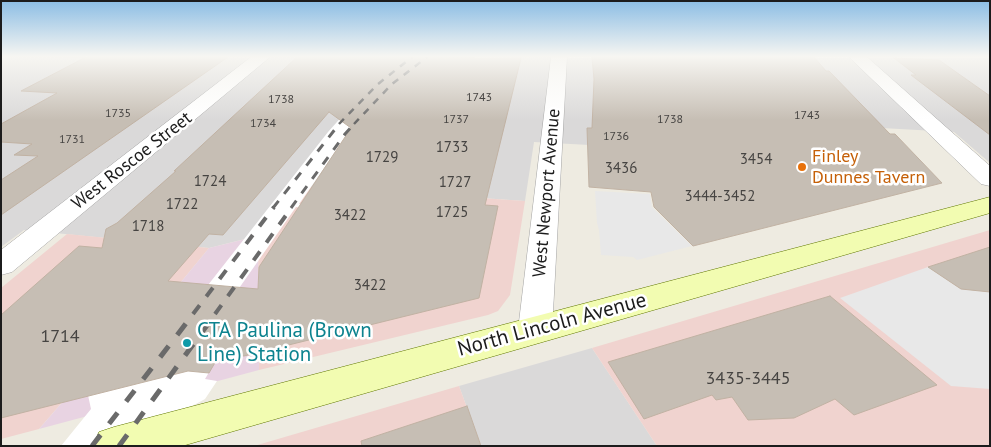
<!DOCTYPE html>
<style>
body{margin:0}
#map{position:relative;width:991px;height:447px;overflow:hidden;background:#eeebe1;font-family:"PT Sans",sans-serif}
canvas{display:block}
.frame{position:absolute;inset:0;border:2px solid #1c1c1c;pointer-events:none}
</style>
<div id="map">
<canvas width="991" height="447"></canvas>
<div class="frame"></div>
</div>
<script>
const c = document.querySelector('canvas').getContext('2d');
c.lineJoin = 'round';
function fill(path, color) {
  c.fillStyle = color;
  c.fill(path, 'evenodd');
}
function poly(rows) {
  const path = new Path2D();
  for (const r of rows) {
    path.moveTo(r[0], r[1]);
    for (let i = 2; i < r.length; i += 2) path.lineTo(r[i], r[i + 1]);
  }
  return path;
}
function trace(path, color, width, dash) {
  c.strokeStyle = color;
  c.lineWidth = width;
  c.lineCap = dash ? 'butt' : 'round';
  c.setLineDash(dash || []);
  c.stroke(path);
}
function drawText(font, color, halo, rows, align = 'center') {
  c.font = font + ' "PT Sans",sans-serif';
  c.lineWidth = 5;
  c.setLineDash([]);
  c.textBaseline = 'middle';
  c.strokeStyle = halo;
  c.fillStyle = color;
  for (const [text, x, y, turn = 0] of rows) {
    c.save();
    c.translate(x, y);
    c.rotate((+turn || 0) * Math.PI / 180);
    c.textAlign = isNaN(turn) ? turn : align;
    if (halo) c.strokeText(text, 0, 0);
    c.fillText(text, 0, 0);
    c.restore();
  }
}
fill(poly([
 [1,57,990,58,990,163,954,132,736,120,700,151,534,142,525,201,321,187,261,235,209,248,24,230,1,247],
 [592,348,657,446,481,446,459,386]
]), '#dad9d9');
fill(poly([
 [299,186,525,201,510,295,498,311,488,315,259,370,258,244],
 [990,230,990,446,657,446,592,348],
 [67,234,209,248,176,288,162,287,39,429,1,439,1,288],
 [459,386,481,446,254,446]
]), '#f0d3cf');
fill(poly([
 [258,236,259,370,39,429,163,287,176,288,209,248]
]), '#e8d3e2');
fill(poly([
 [595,191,650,194,652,207,692,246,637,260,633,257,601,255,599,230,597,223],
 [928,267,961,289,990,292,990,389,951,386,840,298]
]), '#e8e8e8');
fill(poly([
 [410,57,430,57,334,154,299,204,305,205,303,208,296,207,202,341,205,364,214,364,205,379,217,381,205,399,170,418,151,446,61,446,91,409,86,386,161,345,328,132,345,113,390,71]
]), '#fff');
const building = poly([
 [86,57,228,57,1,215,1,180,38,156,14,155,32,144,1,142,1,124,57,93,21,91,86,57],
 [297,57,521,58,485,205,498,206,479,298,244,356,220,354,209,373,188,371,1,418,1,315,79,246,102,248,106,229,117,223,176,171,174,171,297,57],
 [329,112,351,128,259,267,258,289,168,281,209,234,223,235,329,112],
 [592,57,814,57,826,71,829,71,890,134,895,134,942,183,693,246,654,207,651,192,589,187,587,128,592,128,594,79,592,57],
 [894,58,939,60,990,96,990,135,911,75,916,75,894,58],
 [990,247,990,292,961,289,928,267,990,247],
 [830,296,937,385,854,415,835,399,794,418,748,420,732,397,716,400,712,395,644,419,608,362,830,296],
 [467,406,481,446,362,446,361,441,467,406]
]);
fill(building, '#c6beb4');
trace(building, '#c1b2a3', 1);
const street = poly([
 [251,57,270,57,12,272,1,275,1,250,251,57],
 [551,57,567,57,552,330,547,339,535,343,523,339,518,330,551,57],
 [849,57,867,57,990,166,990,186,981,184,849,57]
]);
const secondary = poly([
 [990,197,990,213,182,446,93,446,99,432,114,427,990,197]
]);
trace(street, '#a3a3a3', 1);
trace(secondary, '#607700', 1);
fill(street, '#fff');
fill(secondary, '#f2fcb1');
trace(poly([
 [339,124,378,84,412,57],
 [354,124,392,84,427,57]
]), '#6a6a6a', 2.5, [7, 7]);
trace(poly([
 [273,208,340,123],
 [291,208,345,134,355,123]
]), '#6a6a6a', 3, [9, 9]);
trace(poly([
 [193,314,274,207],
 [215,314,292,207]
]), '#6a6a6a', 4, [11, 11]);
trace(poly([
 [92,446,194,313],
 [119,446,216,313]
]), '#6a6a6a', 5, [14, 14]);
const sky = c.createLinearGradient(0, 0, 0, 120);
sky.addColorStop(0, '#8bbde4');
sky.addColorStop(0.47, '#f7f6f2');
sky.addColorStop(1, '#f7f6f200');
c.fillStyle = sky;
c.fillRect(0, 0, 991, 120);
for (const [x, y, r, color] of [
 [802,167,5,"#e8710a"],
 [187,343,5,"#0f9aa8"]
]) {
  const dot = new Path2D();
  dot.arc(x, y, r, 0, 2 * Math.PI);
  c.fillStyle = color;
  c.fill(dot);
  trace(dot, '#fff', 2);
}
drawText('12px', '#464442', null, [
 ["1743",479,98],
 ["1738",281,100],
 ["1735",118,114],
 ["1743",807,116],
 ["1737",456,120],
 ["1738",670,120],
 ["1734",263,124],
 ["1736",616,137],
 ["1731",72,140]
]);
drawText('15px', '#464442', null, [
 ["1733",452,148],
 ["1729",382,158],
 ["3454",756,160],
 ["3436",621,169],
 ["1724",210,182],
 ["1727",455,183],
 ["3444-3452",720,197],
 ["1722",182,205],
 ["1725",452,213],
 ["3422",350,216],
 ["1718",148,227],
 ["3422",370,286]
]);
drawText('18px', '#c56008', '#fff', [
 ["Finley",812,157],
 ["Dunnes Tavern",812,178]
], 'left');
drawText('18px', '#1c1c1c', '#fff', [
 ["West Roscoe Street",132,161,-38],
 ["West Newport Avenue",547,193,-85]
]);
drawText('18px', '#464442', null, [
 ["1714",60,337],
 ["3435-3445",748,379]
]);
drawText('21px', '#1c1c1c', '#fff', [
 ["North Lincoln Avenue",552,325,-15]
]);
drawText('21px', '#0d838f', '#fff', [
 ["CTA Paulina (Brown",197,331],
 ["Line) Station",197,355]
], 'left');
</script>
